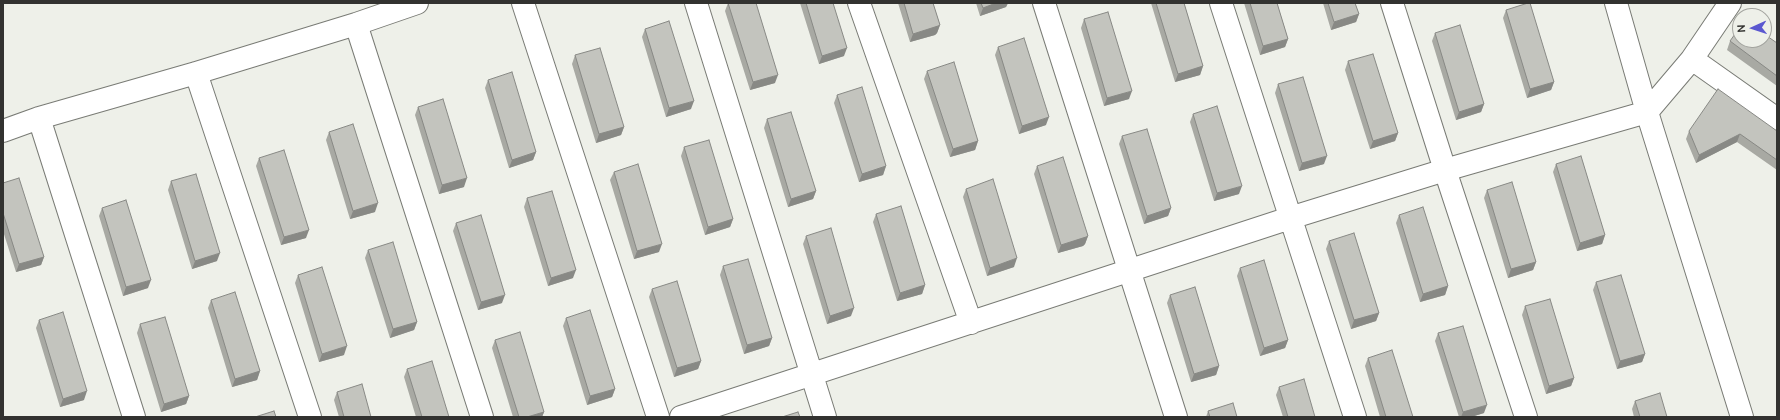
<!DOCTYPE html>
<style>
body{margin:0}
#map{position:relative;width:1780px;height:420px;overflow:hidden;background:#eef0e9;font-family:Ubuntu,sans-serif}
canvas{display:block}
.frame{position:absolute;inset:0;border:4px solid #323230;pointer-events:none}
.north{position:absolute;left:1732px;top:8px;width:40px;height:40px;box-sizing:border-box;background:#eef0e9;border:1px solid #a3a49f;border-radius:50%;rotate:267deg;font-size:11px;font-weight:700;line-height:16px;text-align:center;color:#323230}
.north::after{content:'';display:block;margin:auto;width:14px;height:18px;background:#5b58d0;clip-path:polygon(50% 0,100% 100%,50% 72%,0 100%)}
</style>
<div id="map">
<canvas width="1780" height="420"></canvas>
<div class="frame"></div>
<div class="north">N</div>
</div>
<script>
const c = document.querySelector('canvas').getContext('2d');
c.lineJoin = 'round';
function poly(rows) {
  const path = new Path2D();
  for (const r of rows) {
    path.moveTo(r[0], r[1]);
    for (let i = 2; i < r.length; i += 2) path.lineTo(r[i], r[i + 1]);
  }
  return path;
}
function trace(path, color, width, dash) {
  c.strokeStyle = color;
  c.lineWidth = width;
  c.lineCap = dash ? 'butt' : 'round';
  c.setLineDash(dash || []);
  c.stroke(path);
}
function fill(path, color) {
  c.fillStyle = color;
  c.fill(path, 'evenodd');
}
const street = poly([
 [523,3,658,417],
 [696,3,825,417],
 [859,3,971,323],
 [1044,3,1176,417],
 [1221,3,1355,417],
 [1392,3,1445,170,1526,417],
 [1616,3,1647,112,1742,417],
 [356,24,482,417],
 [1692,59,1730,3],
 [196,73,310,417],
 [39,118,134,417],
 [3,131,39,118,196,73,356,24,417,3],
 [681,417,1290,218,1445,170,1647,112,1692,59,1777,119]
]);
trace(street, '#797b75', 24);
trace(street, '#fff', 22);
fill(poly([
 [728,3,775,83,750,90,725,11],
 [800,3,833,3,844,56,819,64],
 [898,3,933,3,940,25,937,33,935,35,910,42],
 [976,3,1008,3,1006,7,980,16],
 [1151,3,1184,3,1203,66,1200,75,1175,82],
 [1244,3,1277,3,1288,39,1285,47,1260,55],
 [1323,3,1355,3,1359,14,1356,22,1331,30],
 [1506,10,1554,82,1551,90,1527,98,1503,18],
 [1084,19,1129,99,1104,106,1081,28],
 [645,29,691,109,666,117,642,37],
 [1435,33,1484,104,1481,112,1456,120,1432,41],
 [1730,41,1777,43,1777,86,1727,50],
 [998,47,1046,125,1019,134,995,55],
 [575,55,624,127,621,135,596,143,572,64],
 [1348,61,1398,133,1395,141,1370,149,1345,70],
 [927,71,978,141,975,150,950,157,924,79],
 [488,80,536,152,533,160,509,168,485,88],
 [1278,84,1324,164,1299,171,1275,93],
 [837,95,886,166,883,175,859,182,834,103],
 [418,107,464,187,439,194,415,115],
 [1193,114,1239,194,1214,201,1190,122],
 [767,119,816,191,813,199,788,207,764,128],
 [1689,131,1777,131,1777,170,1737,142,1696,163,1686,139],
 [329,132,375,212,350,219,326,140],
 [1122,136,1171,208,1168,216,1144,224,1119,144],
 [684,147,733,219,730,227,705,235,681,156],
 [259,158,306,238,281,245,256,166],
 [1556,164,1605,235,1602,244,1577,251,1553,172],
 [1037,166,1088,236,1085,244,1083,246,1058,253,1034,174],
 [614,172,659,252,634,259,610,180],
 [171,181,217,261,192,269,168,190],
 [3,183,44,257,41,265,16,272,3,231],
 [966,189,1014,267,987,276,963,197],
 [1487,190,1536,262,1533,270,1508,278,1484,198],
 [527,198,573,278,548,286,524,207],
 [102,208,148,288,123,296,99,216],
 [876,214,925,285,922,294,897,301,873,222],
 [1399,215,1448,286,1445,295,1420,302,1396,223],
 [456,223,502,303,478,310,453,231],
 [806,236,851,316,827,324,803,244],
 [1329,241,1379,313,1376,321,1351,329,1326,249],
 [368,250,417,322,414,330,390,338,365,258],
 [723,266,772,338,769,346,744,354,720,275],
 [1240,268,1288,340,1285,348,1260,356,1237,276],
 [298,275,344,355,319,362,295,283],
 [1596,282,1645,354,1642,362,1617,369,1593,290],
 [652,289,701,361,698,369,674,377,649,297],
 [1170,295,1219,366,1216,375,1191,382,1167,303],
 [211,300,260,371,257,380,232,387,208,308],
 [1525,306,1574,378,1571,386,1546,394,1522,315],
 [566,318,615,389,612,397,587,405,563,326],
 [39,320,84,400,60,407,36,328],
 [140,324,189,396,186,404,161,412,137,333],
 [1438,333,1484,413,1471,417,1459,417,1435,341],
 [495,340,544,412,542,417,513,417,492,348],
 [1368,358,1413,417,1380,417,1365,366],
 [407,369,449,417,416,417,404,377],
 [1279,387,1315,417,1283,417,1276,395],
 [337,392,371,417,339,417,334,400],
 [1635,401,1667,417,1634,417,1632,409],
 [1208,411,1237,417,1206,417]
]), '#a8a9a3');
fill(poly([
 [996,3,1008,3,1006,7,980,16,983,8],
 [1359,14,1356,22,1331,30,1334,22],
 [940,25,937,33,935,35,910,42,913,34],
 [1288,39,1285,47,1260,55,1263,46],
 [847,48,844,56,819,64,822,56],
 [1203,66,1200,75,1175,82,1178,74],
 [778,75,775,83,750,90,753,82],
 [1554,82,1551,90,1527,98,1530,89],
 [1132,91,1129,99,1104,106,1107,98],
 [694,101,691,109,666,117,669,108],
 [1484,104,1481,112,1456,120,1459,112],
 [1049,117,1046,125,1019,134,1022,126],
 [624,127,621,135,596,143,599,134],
 [1398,133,1395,141,1370,149,1373,141],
 [1740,134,1737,142,1696,163,1699,155],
 [978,141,975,150,950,157,953,149],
 [536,152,533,160,509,168,512,160],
 [1327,156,1324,164,1299,171,1302,163],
 [886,166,883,175,859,182,862,174],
 [467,178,464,187,439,194,442,185],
 [1242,186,1239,194,1214,201,1217,193],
 [816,191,813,199,788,207,791,199],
 [378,203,375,212,350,219,353,211],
 [1171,208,1168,216,1144,224,1147,216],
 [733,219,730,227,705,235,708,227],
 [309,230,306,238,281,245,284,237],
 [1605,235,1602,244,1577,251,1580,243],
 [1088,236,1085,244,1083,246,1058,253,1061,245],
 [662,244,659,252,634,259,637,251],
 [220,253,217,261,192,269,195,261],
 [44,257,41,265,16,272,19,264],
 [1017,258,1014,267,987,276,990,268],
 [1536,262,1533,270,1508,278,1511,269],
 [576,270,573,278,548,286,551,278],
 [151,280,148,288,123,296,126,287],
 [925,285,922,294,897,301,900,293],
 [1448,286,1445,295,1420,302,1423,294],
 [505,295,502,303,478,310,481,302],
 [854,308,851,316,827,324,830,316],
 [1379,313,1376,321,1351,329,1354,320],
 [417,322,414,330,390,338,393,329],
 [772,338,769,346,744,354,747,345],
 [1288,340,1285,348,1260,356,1264,348],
 [347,346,344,355,319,362,322,354],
 [1645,354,1642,362,1617,369,1620,361],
 [701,361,698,369,674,377,677,368],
 [1219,366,1216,375,1191,382,1194,374],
 [260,371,257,380,232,387,235,379],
 [1574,378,1571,386,1546,394,1549,386],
 [615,389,612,397,587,405,590,396],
 [87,391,84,400,60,407,63,399],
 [189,396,186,404,161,412,164,404],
 [1487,405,1484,413,1471,417,1461,417,1463,412],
 [544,412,542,417,527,417]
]), '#888985');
const building = poly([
 [728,3,756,3,778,75,753,82,728,3],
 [806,3,833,3,847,48,822,56,806,3],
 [904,3,933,3,940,25,938,26,913,34,904,3],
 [981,3,996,3,983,8,981,3],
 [1156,3,1184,3,1203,66,1178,74,1156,3],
 [1250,3,1277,3,1288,39,1263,46,1250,3],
 [1328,3,1355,3,1359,14,1334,22,1328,3],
 [1528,3,1530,3,1554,82,1530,89,1506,10,1528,3],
 [1108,12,1132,91,1107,98,1084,19,1108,12],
 [669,21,694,101,669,108,645,29,669,21],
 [1460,25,1484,104,1459,112,1435,33,1460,25],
 [1740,27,1740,40,1764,40,1764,34,1777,43,1777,76,1730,41,1740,27],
 [1024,38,1049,117,1022,126,998,47,1024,38],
 [600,48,624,127,599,134,575,55,600,48],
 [1373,54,1398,133,1373,141,1348,61,1373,54],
 [954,62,978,141,953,149,927,71,954,62],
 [512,72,536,152,512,160,488,80,512,72],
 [1303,77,1327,156,1302,163,1278,84,1303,77],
 [862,87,886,166,862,174,837,95,862,87],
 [1718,89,1777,131,1777,160,1740,134,1699,155,1689,131,1718,89],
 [443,99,467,178,442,185,418,107,443,99],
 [1217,106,1242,186,1217,193,1193,114,1217,106],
 [791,112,816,191,791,199,767,119,791,112],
 [353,124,378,203,353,211,329,132,353,124],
 [1147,129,1171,208,1147,216,1122,136,1147,129],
 [709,140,733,219,708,227,684,147,709,140],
 [284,150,309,230,284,237,259,158,284,150],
 [1581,156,1605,235,1580,243,1556,164,1581,156],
 [1063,157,1088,236,1086,237,1061,245,1037,166,1063,157],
 [638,164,662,244,637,251,614,172,638,164],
 [196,174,220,253,195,261,171,181,196,174],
 [19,178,44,257,19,264,3,213,3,183,19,178],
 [993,179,1017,258,990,268,966,189,993,179],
 [1512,182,1536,262,1511,269,1487,190,1512,182],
 [552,191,576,270,551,278,527,198,552,191],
 [126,200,151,280,126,287,102,208,126,200],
 [901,206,925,285,900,293,876,214,901,206],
 [1423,207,1448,286,1423,294,1399,215,1423,207],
 [481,215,505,295,481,302,456,223,481,215],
 [831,228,854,308,830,316,806,236,831,228],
 [1354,233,1379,313,1354,320,1329,241,1354,233],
 [393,242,417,322,393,329,368,250,393,242],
 [748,259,772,338,747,345,723,266,748,259],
 [1264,260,1288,340,1264,348,1240,268,1264,260],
 [322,267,347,346,322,354,298,275,322,267],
 [1621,275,1645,354,1620,361,1596,282,1621,275],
 [677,281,701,361,677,368,652,289,677,281],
 [1195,287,1219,366,1194,374,1170,295,1195,287],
 [235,292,260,371,235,379,211,300,235,292],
 [1550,299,1574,378,1549,386,1525,306,1550,299],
 [590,310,615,389,590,396,566,318,590,310],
 [63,312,87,391,63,399,39,320,63,312],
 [165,317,189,396,164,404,140,324,165,317],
 [1463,326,1487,405,1463,412,1438,333,1463,326],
 [520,332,544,412,527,417,519,417,495,340,520,332],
 [1392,350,1413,417,1386,417,1368,358,1392,350],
 [432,361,449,417,422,417,407,369,432,361],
 [1304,379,1315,417,1288,417,1279,387,1304,379],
 [362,384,371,417,344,417,337,392,362,384],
 [1660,393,1667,417,1640,417,1635,401,1660,393],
 [1233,403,1237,417,1210,417,1208,411,1233,403],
 [274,411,276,417,255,417,274,411],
 [798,412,800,417,782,417,798,412]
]);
fill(building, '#c3c4be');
trace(building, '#888985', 1);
</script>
